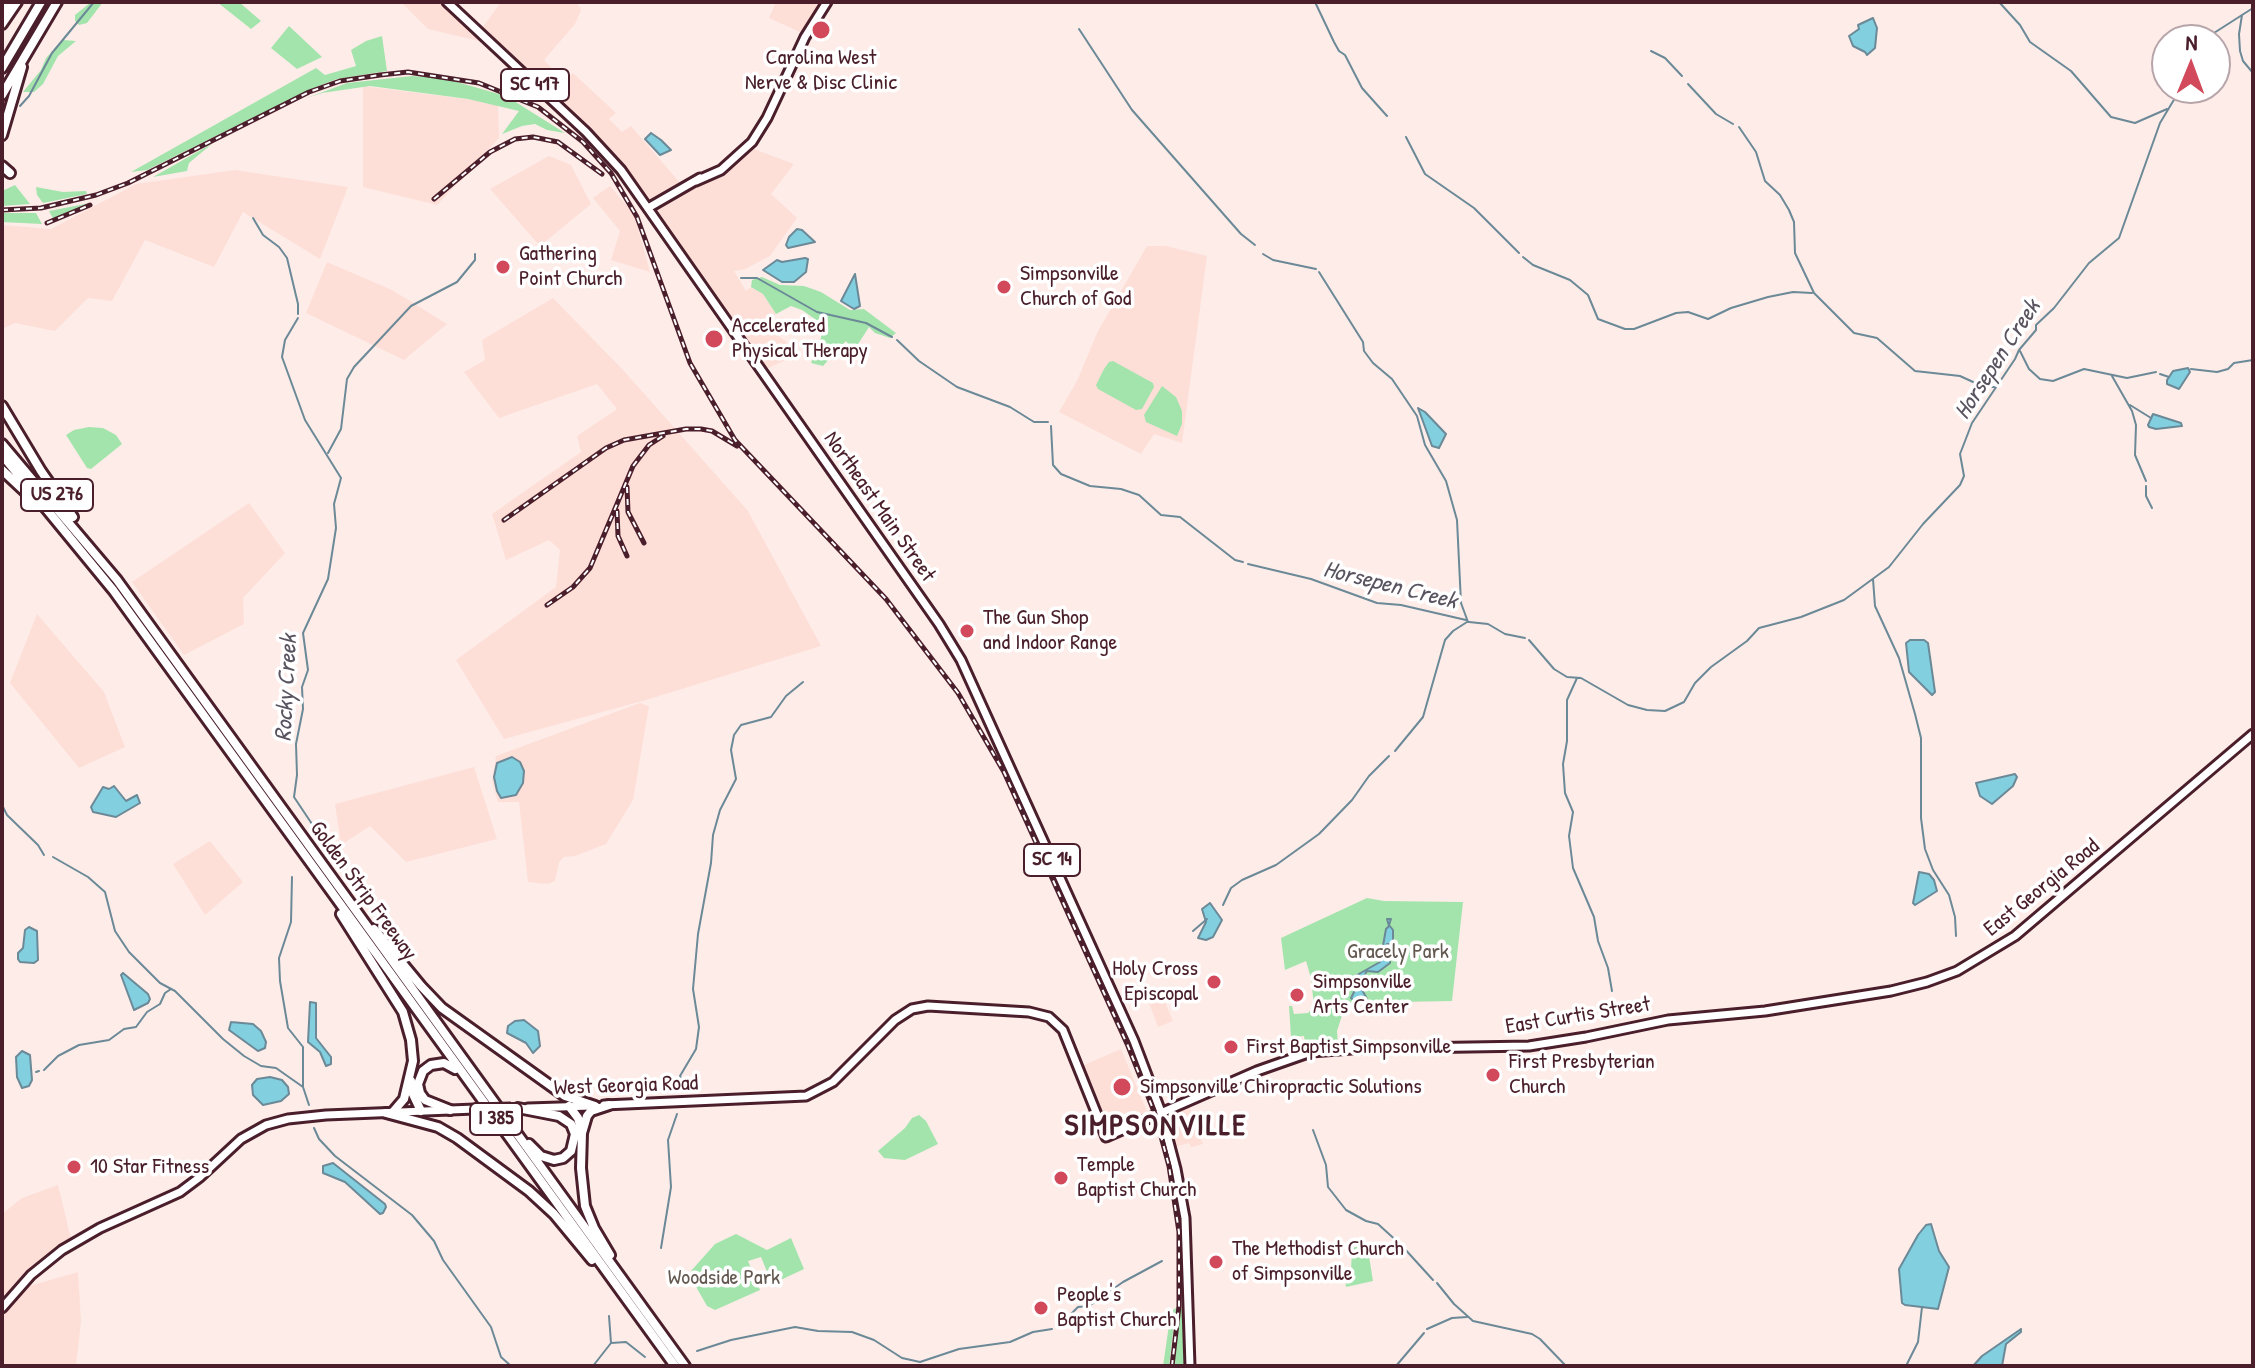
<!DOCTYPE html>
<style>
body{margin:0}
#map{position:relative;width:2255px;height:1368px;overflow:hidden;background:#feece8;font-family:"Patrick Hand",sans-serif}
canvas{display:block}
.frame{position:absolute;inset:0;border:4px solid #4a1f2b;pointer-events:none}
.north{position:absolute;left:2151px;top:24px;width:80px;height:80px;box-sizing:border-box;background:#fff;border:2px solid #b7a5aa;border-radius:50%;rotate:1deg;font-size:22px;font-weight:700;line-height:32px;text-align:center;color:#4a1f2b}
.north::after{content:'';display:block;margin:auto;width:28px;height:36px;background:#d1495b;clip-path:polygon(50% 0,100% 100%,50% 72%,0 100%)}
</style>
<div id="map">
<canvas width="2255" height="1368"></canvas>
<div class="frame"></div>
<div class="north">N</div>
</div>
<script>
const c = document.querySelector('canvas').getContext('2d');
c.lineJoin = 'round';
function fill(path, color) {
  c.fillStyle = color;
  c.fill(path, 'evenodd');
}
function poly(rows) {
  const path = new Path2D();
  for (const r of rows) {
    path.moveTo(r[0], r[1]);
    for (let i = 2; i < r.length; i += 2) path.lineTo(r[i], r[i + 1]);
  }
  return path;
}
function trace(path, color, width, dash) {
  c.strokeStyle = color;
  c.lineWidth = width;
  c.lineCap = dash ? 'butt' : 'round';
  c.setLineDash(dash || []);
  c.stroke(path);
}
function drawText(font, color, halo, rows, align = 'center') {
  c.font = font + ' "Patrick Hand",sans-serif';
  c.lineWidth = 7;
  c.setLineDash([]);
  c.textBaseline = 'middle';
  c.strokeStyle = halo;
  c.fillStyle = color;
  for (const [text, x, y, turn = 0] of rows) {
    c.save();
    c.translate(x, y);
    c.rotate((+turn || 0) * Math.PI / 180);
    c.textAlign = isNaN(turn) ? turn : align;
    if (halo) c.strokeText(text, 0, 0);
    c.fillText(text, 0, 0);
    c.restore();
  }
}
fill(poly([
 [401,2,440,2,479,41,428,29],
 [501,2,577,2,581,10,575,24,544,60,564,81,573,73,616,113,609,119,622,132,631,126,681,184,688,188,733,164,754,149,794,164,771,194,797,218,770,256,745,269,734,271,746,291,751,287,763,294,776,314,763,324,801,353,766,369,664,226,635,181,584,125,483,27],
 [776,2,821,2,802,33,769,18],
 [363,86,498,103,499,138,437,205,363,187],
 [549,156,571,165,591,204,540,246,490,189],
 [235,170,348,187,320,259,243,212,214,267,145,240,112,301,88,298,55,331,15,323,2,329,2,225,51,229,136,184],
 [610,186,634,214,650,272,611,260,620,231,593,198],
 [1147,246,1166,246,1207,256,1182,443,1154,434,1141,454,1059,412,1077,381,1098,331],
 [327,262,392,290,447,324,404,360,306,313],
 [553,298,624,371,748,511,821,646,646,700,504,739,456,660,556,587,560,550,549,540,506,560,492,514,581,452,577,436,617,409,597,384,499,418,464,372,485,360,482,340],
 [249,503,285,553,243,598,244,624,184,655,132,582],
 [37,614,104,692,125,747,79,768,10,683],
 [640,703,649,706,633,800,606,844,575,856,564,857,559,862,555,881,548,884,528,882,519,802,498,802,492,781,496,756],
 [474,767,497,839,406,862,370,826,341,845,335,804],
 [210,841,243,882,205,915,173,864],
 [1163,997,1173,1021,1158,1027,1149,1003],
 [1121,1049,1148,1114,1108,1130,1082,1066],
 [1189,1106,1203,1144,1191,1147,1189,1143,1174,1147,1165,1115],
 [58,1185,71,1239,44,1259,6,1298,2,1295,2,1214,22,1198],
 [78,1272,81,1321,76,1366,2,1366,2,1313,13,1298,26,1287]
]), '#fddfd8');
fill(poly([
 [91,2,103,2,87,23,79,25,75,21,75,15],
 [217,2,239,2,261,21,251,29],
 [289,26,322,57,297,69,271,48],
 [382,36,387,71,337,79,311,89,147,170,131,172,316,68,325,75,356,66,351,50,366,41],
 [63,40,76,41,58,56,43,84,34,92,23,92,41,70,46,58],
 [412,76,443,78,506,96,565,133,547,130,535,124,522,126,502,134,519,111,468,99,370,86,322,93,304,99,347,83],
 [213,143,189,163,187,171,153,177],
 [15,185,30,204,2,206,2,191],
 [36,187,63,192,86,191,87,194,43,203,37,195],
 [90,203,55,222,49,211,80,205],
 [2,213,36,213,42,224,2,222],
 [762,277,780,285,804,286,821,292,850,310,864,309,896,333,890,338,875,333,869,327,853,352,846,341,823,366,811,363,821,338,822,324,802,310,791,306,776,314,763,294,751,287,752,280],
 [1113,361,1153,383,1154,387,1142,409,1136,410,1098,389,1096,385,1104,369,1109,362],
 [1162,386,1176,397,1182,411,1182,424,1177,436,1146,422,1144,415],
 [89,427,103,428,116,435,122,444,91,469,87,468,66,435,74,430],
 [1367,898,1384,901,1463,902,1452,1001,1346,1003,1337,1031,1338,1046,1306,1049,1304,1036,1291,1037,1289,1006,1292,1006,1294,1014,1308,1013,1314,1006,1311,978,1306,961,1285,970,1281,938],
 [919,1115,926,1121,938,1144,905,1160,884,1158,878,1151,905,1128,912,1118],
 [736,1234,767,1250,791,1238,804,1269,772,1284,761,1257,748,1261,760,1290,715,1310,707,1306,695,1285,691,1271,715,1244],
 [1367,1244,1373,1281,1346,1287,1344,1271,1351,1270,1352,1248],
 [1176,1308,1169,1366,1163,1366,1171,1311],
 [1180,1308,1184,1310,1186,1366,1173,1366]
]), '#a3e4ac');
const water = poly([
 [1873,18,1877,28,1875,48,1867,55,1865,52,1853,46,1849,36,1859,29,1858,25,1873,18],
 [651,133,661,140,671,150,660,155,645,139,651,133],
 [797,229,802,230,815,242,788,248,786,245,789,237,797,229],
 [805,258,808,259,806,272,794,282,782,282,763,270,777,260,782,262,805,258],
 [855,274,860,306,854,309,841,301,855,274],
 [2188,368,2190,372,2179,389,2167,384,2167,380,2173,371,2188,368],
 [1418,408,1425,412,1446,434,1439,448,1432,446,1418,408],
 [2153,414,2181,423,2182,426,2156,429,2149,427,2148,425,2153,414],
 [1910,640,1924,640,1928,643,1935,692,1932,695,1909,672,1906,643,1910,640],
 [512,757,520,762,524,771,523,783,516,795,501,798,497,791,494,777,497,763,512,757],
 [2015,774,2017,777,2013,786,1992,804,1980,796,1976,783,2015,774],
 [114,786,126,801,137,795,140,803,116,817,93,812,91,807,103,787,109,789,114,786],
 [1919,872,1929,874,1934,880,1937,891,1915,905,1913,903,1919,872],
 [1210,903,1222,920,1213,937,1206,940,1198,938,1206,922,1202,909,1210,903],
 [1387,919,1391,919,1389,925,1393,930,1393,944,1387,944,1385,948,1390,955,1390,963,1378,972,1367,971,1359,984,1367,999,1354,1001,1351,998,1355,990,1351,987,1350,979,1380,962,1386,929,1389,926,1387,919],
 [29,927,37,931,38,960,34,963,20,962,18,959,18,953,23,948,25,930,29,927],
 [123,973,148,994,150,999,148,1003,134,1010,121,975,123,973],
 [310,1002,316,1003,316,1038,331,1057,331,1064,326,1066,320,1052,308,1042,310,1002],
 [524,1020,538,1031,540,1046,533,1053,526,1043,507,1033,508,1026,515,1021,524,1020],
 [231,1022,253,1024,261,1031,266,1042,265,1048,258,1051,229,1030,231,1022],
 [22,1051,30,1055,32,1080,29,1086,22,1088,17,1077,16,1057,22,1051],
 [270,1077,282,1080,288,1087,289,1094,281,1101,263,1105,253,1095,252,1085,257,1079,270,1077],
 [333,1163,385,1204,386,1207,383,1213,380,1214,345,1182,323,1173,323,1166,333,1163],
 [1931,1224,1939,1251,1949,1267,1938,1309,1905,1305,1902,1303,1899,1269,1918,1235,1926,1225,1931,1224],
 [2021,1329,2021,1332,2006,1344,2002,1366,1973,1366,1982,1356,2021,1329]
]);
fill(water, '#81cfdf');
trace(water, '#6b8997', 2);
trace(poly([
 [1315,2,1334,42,1339,51,1345,55,1362,88,1387,116],
 [1999,2,2020,25,2030,42,2071,71,2111,117,2135,123,2167,109],
 [2242,15,2239,34,2240,51,2243,61,2253,73],
 [1079,29,1132,110,1241,234,1255,245],
 [2203,40,2253,8],
 [1651,51,1665,58,1682,76],
 [1688,84,1716,114,1733,124],
 [20,106,29,96,52,53,94,2],
 [1739,127,1756,152,1765,181,1780,195,1789,210,1794,222,1795,253,1814,293,1854,333,1877,338,1915,371,1960,376,1984,387,1994,387],
 [1406,137,1425,174,1474,208,1519,253],
 [253,218,263,235,279,247,287,258,298,304,298,314],
 [1263,254,1273,260,1316,269],
 [1523,257,1533,265,1570,280,1588,295,1598,319,1625,329,1634,329,1676,313,1688,312,1708,319,1731,308,1768,297,1793,292,1812,293],
 [1319,272,1363,342,1364,351,1373,363,1392,379,1417,416,1425,445,1446,481,1457,520,1461,603,1468,622],
 [741,278,757,278,817,312,866,323,892,337],
 [298,318,285,340,282,357,305,420,341,478,334,504,336,528,328,579,303,633,308,670,302,687,303,709,296,744,297,775,294,797,320,836],
 [897,340,919,361,957,387,1010,407,1034,422,1048,422],
 [2020,351,2029,369,2040,379,2053,381,2084,369,2127,378,2156,372],
 [2191,369,2217,372,2228,369,2234,363,2253,360],
 [2160,374,2169,377],
 [2112,376,2132,411,2136,425,2135,455,2146,481],
 [2130,405,2151,418],
 [1051,426,1053,465,1061,474,1090,486,1121,489,1139,495,1161,515,1180,517,1235,560,1243,562],
 [328,453,341,429,347,379,354,367,411,306,457,282,475,260,475,254],
 [2146,486,2146,496,2152,508],
 [1248,564,1311,579,1377,603,1401,605,1466,620],
 [1873,579,1875,606,1899,658,1915,714,1921,738,1921,818,1925,849,1933,870,1949,895,1955,917,1956,936],
 [1469,622,1488,624,1505,634,1525,638],
 [1529,640,1554,669,1567,677,1581,678,1628,705,1647,710,1665,711,1684,702,1695,683,1711,667,1747,641,1759,628,1801,617,1844,600,1889,567,1923,524,1960,485,1964,476,1960,454,1972,423,2015,359,2019,350,2036,330,2036,325,2054,308,2089,263,2119,238,2160,123,2181,88],
 [1577,678,1567,700,1567,741,1563,764,1565,793,1573,812,1569,836,1573,868,1594,917,1598,941,1608,968,1612,991],
 [1395,751,1423,717,1445,640,1453,631,1467,622],
 [2,805,7,815,38,845,44,855],
 [53,857,88,877,105,892,115,931,129,952,160,983,175,991,223,1039,244,1056,261,1066,276,1068,303,1087],
 [292,877,291,922,279,958,280,981,288,1028,303,1047,303,1087,309,1105],
 [1223,905,1231,888,1242,880,1276,865,1319,834,1352,800,1369,776,1389,756],
 [1193,931,1207,919],
 [44,1070,58,1056,79,1045,109,1040,124,1029,136,1027,147,1012,160,1004,165,993,171,989],
 [36,1072,39,1071],
 [688,1092,680,1076,696,1049,699,1027,693,989,698,934,711,863,713,835,720,810,736,779,731,750,734,735,741,725,771,717,786,696,803,682],
 [314,1128,319,1139,335,1156,412,1215,434,1241,443,1260,491,1327,501,1357,511,1366],
 [1313,1130,1326,1165,1328,1187,1346,1210,1366,1221,1378,1224,1400,1244],
 [1403,1247,1433,1280],
 [661,1248,671,1187,668,1140,677,1114],
 [1437,1283,1454,1304,1473,1321,1532,1334,1540,1339,1566,1366],
 [1057,1328,1078,1307,1089,1306,1123,1282,1162,1261],
 [1427,1329,1452,1318,1467,1317],
 [611,1343,626,1342,645,1357],
 [697,1351,731,1340,795,1327,818,1331,852,1332,874,1340,902,1358,920,1362,959,1349,1010,1342,1033,1332,1052,1329],
 [593,1366,611,1343,609,1316],
 [1396,1366,1424,1333],
 [1906,1366,1918,1342,1922,1307]
]), '#6b8997', 2);
const major = poly([
 [447,2,586,132,621,170,939,624,961,660,1134,1041,1161,1112,1176,1169,1185,1218,1190,1366],
 [696,181,721,170,752,142,767,118,805,37,827,2],
 [648,208,700,178],
 [604,1105,806,1096,833,1082,895,1020,912,1009,928,1006,1029,1012,1049,1017,1063,1030,1106,1137,1257,1071,1311,1052,1352,1049,1529,1046,1586,1037,1668,1020,1765,1011,1891,991,1927,982,1957,971,2015,936,2253,734],
 [528,1108,591,1106],
 [2,1308,31,1275,62,1250,100,1228,180,1192,200,1177,241,1139,266,1125,288,1119,326,1115,475,1109]
]);
const highway = poly([
 [2,14,10,2],
 [2,24,17,2],
 [2,68,41,2],
 [2,95,57,2],
 [2,135,22,67],
 [2,166,10,173],
 [2,406,41,471,73,517],
 [2,444,117,580,685,1366],
 [2,455,113,590,675,1366],
 [2,470,33,499],
 [341,914,403,1012,411,1040,413,1061,404,1099,392,1113],
 [374,929,421,986,442,1008,565,1096,595,1106],
 [411,1081,412,1092,421,1111],
 [609,1105,591,1111,587,1116,582,1133,581,1168,585,1206,594,1228,610,1255],
 [569,1106,578,1118,581,1129],
 [518,1108,559,1116,571,1124,575,1134,571,1151,563,1158,554,1160,541,1156,529,1144],
 [450,1110,425,1100,420,1093,418,1084,423,1071,431,1065,444,1063,455,1069],
 [386,1113,438,1127,457,1138,529,1191,554,1214,592,1260]
]);
trace(major, '#4a1f2b', 13);
trace(highway, '#4a1f2b', 14);
trace(major, '#fff', 7);
trace(highway, '#fff', 8);
const rail = poly([
 [434,199,490,152,515,139,533,137,558,142,602,174],
 [2,210,41,208,96,195,128,183,309,92,340,81,380,75,408,72,479,83,538,107,583,142,611,173,637,217,690,363,735,440,886,599,958,693,1004,772,1128,1046,1155,1114,1169,1166,1179,1232,1179,1306,1172,1366],
 [47,223,90,205],
 [627,487,628,512,644,543],
 [617,511,618,536,627,556],
 [504,520,606,448,624,440,686,429,701,429,712,431,737,446],
 [547,605,573,587,590,568,633,466,649,445,663,436]
]);
trace(rail, '#4a1f2b', 5);
trace(rail, '#fff', 2, [6]);
const majorBridge = poly([
 [475,1109,511,1108]
]);
trace(majorBridge, '#4a1f2b', 13, []);
trace(majorBridge, '#fff', 7);
for (const [x, y, r, color] of [
 [821,30,10,"#d1495b"],
 [503,267,8,"#d1495b"],
 [1004,287,8,"#d1495b"],
 [714,339,10,"#d1495b"],
 [967,631,8,"#d1495b"],
 [1214,982,8,"#d1495b"],
 [1297,995,8,"#d1495b"],
 [1231,1047,8,"#d1495b"],
 [1493,1075,8,"#d1495b"],
 [1122,1087,10,"#d1495b"],
 [74,1167,8,"#d1495b"],
 [1061,1178,8,"#d1495b"],
 [1216,1262,8,"#d1495b"],
 [1041,1308,8,"#d1495b"]
]) {
  const dot = new Path2D();
  dot.arc(x, y, r, 0, 2 * Math.PI);
  c.fillStyle = color;
  c.fill(dot);
  trace(dot, '#fff', 3);
}
for (const [x, y, w] of [
 [535,85,68],
 [57,495,72],
 [1052,860,56],
 [496,1119,52]
]) {
  const box = new Path2D();
  box.roundRect(x - w / 2, y - 16, w, 32, 6);
  c.fillStyle = '#fff';
  c.fill(box);
  trace(box, '#4a1f2b', 2);
}
drawText('bold 20px', '#4a1f2b', null, [
 ["SC 417",535,85],
 ["US 276",57,495],
 ["SC 14",1052,860],
 ["I 385",496,1119]
]);
drawText('22px', '#4a1f2b', '#fff', [
 ["Carolina West",821,58,"center"],
 ["Nerve & Disc Clinic",821,83,"center"],
 ["Gathering",519,254],
 ["Point Church",519,279],
 ["Simpsonville",1020,274],
 ["Church of God",1020,299],
 ["Accelerated",732,326],
 ["Physical THerapy",732,351],
 ["The Gun Shop",983,618],
 ["and Indoor Range",983,643],
 ["Holy Cross",1198,969,"right"],
 ["Episcopal",1198,994,"right"],
 ["Simpsonville",1313,982],
 ["Arts Center",1313,1007],
 ["First Baptist Simpsonville",1247,1047],
 ["First Presbyterian",1509,1062],
 ["Church",1509,1087],
 ["Simpsonville Chiropractic Solutions",1140,1087],
 ["Temple",1077,1165],
 ["Baptist Church",1077,1190],
 ["10 Star Fitness",90,1167],
 ["The Methodist Church",1232,1249],
 ["of Simpsonville",1232,1274],
 ["People's",1057,1295],
 ["Baptist Church",1057,1320]
], 'left');
drawText('22px', '#4a1f2b', '#fff', [
 ["Northeast Main Street",879,507,55],
 ["East Georgia Road",2042,888,-39],
 ["Golden Strip Freeway",363,891,54],
 ["East Curtis Street",1578,1016,-9],
 ["West Georgia Road",626,1086,-2]
]);
drawText('22px', '#655a52', '#fff', [
 ["Gracely Park",1398,952],
 ["Woodside Park",724,1278]
]);
drawText('italic 24px', '#5a5461', '#fff', [
 ["Horsepen Creek",1998,360,-57],
 ["Horsepen Creek",1390,586,14],
 ["Rocky Creek",287,688,-87]
]);
c.letterSpacing = '2px';
drawText('bold 30px', '#4a1f2b', '#fff', [
 ["SIMPSONVILLE",1156,1127]
]);
c.letterSpacing = '0px';
</script>
